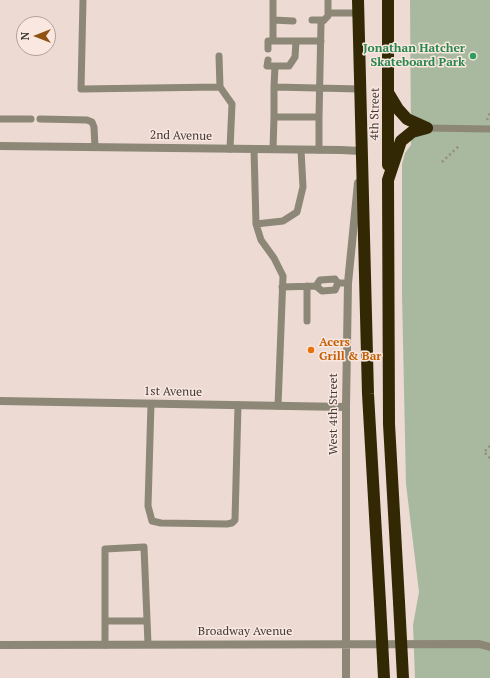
<!DOCTYPE html>
<style>
body{margin:0}
#map{position:relative;width:490px;height:678px;overflow:hidden;background:#ecdad3;font-family:"PT Serif",serif}
canvas{display:block}
.north{position:absolute;left:16px;top:16px;width:40px;height:40px;box-sizing:border-box;background:#f9e7e0;border:1px solid #afa19c;border-radius:50%;rotate:270deg;font-size:11px;font-weight:700;line-height:16px;text-align:center;color:#403936}
.north::after{content:'';display:block;margin:auto;width:14px;height:18px;background:#8f5213;clip-path:polygon(50% 0,100% 100%,50% 72%,0 100%)}
</style>
<div id="map">
<canvas width="490" height="678"></canvas>
<div class="north">N</div>
</div>
<script>
const c = document.querySelector('canvas').getContext('2d');
c.lineJoin = 'round';
function fill(path, color) {
  c.fillStyle = color;
  c.fill(path, 'evenodd');
}
function poly(rows) {
  const path = new Path2D();
  for (const r of rows) {
    path.moveTo(r[0], r[1]);
    for (let i = 2; i < r.length; i += 2) path.lineTo(r[i], r[i + 1]);
  }
  return path;
}
function trace(path, color, width, dash) {
  c.strokeStyle = color;
  c.lineWidth = width;
  c.lineCap = dash ? 'butt' : 'round';
  c.setLineDash(dash || []);
  c.stroke(path);
}
function drawText(font, color, halo, rows, align = 'center') {
  c.font = font + ' "PT Serif",serif';
  c.lineWidth = 3;
  c.setLineDash([]);
  c.textBaseline = 'middle';
  c.strokeStyle = halo;
  c.fillStyle = color;
  for (const [text, x, y, turn = 0] of rows) {
    c.save();
    c.translate(x, y);
    c.rotate((+turn || 0) * Math.PI / 180);
    c.textAlign = isNaN(turn) ? turn : align;
    if (halo) c.strokeText(text, 0, 0);
    c.fillText(text, 0, 0);
    c.restore();
  }
}
fill(poly([
 [410,0,490,0,490,678,415,678,413,625,419,592,406,484,402,294,402,164,405,153,411,145]
]), '#a8b9a0');
trace(poly([
 [487,120,490,113],
 [442,162,460,145],
 [490,446,484,452,490,458]
]), '#968984', 2.5, [2, 3]);
trace(poly([
 [83,0,81,89,220,87,232,104,230,149],
 [273,0,273,41,321,41],
 [328,13,358,13],
 [273,20,293,21],
 [312,20,324,20],
 [268,49,268,41,273,41],
 [219,56,220,87],
 [268,60,267,66,275,66],
 [274,87,275,66,289,66,295,57,296,41],
 [274,117,274,87,360,89],
 [319,117,321,23,328,16,328,0],
 [0,119,31,119],
 [40,119,87,120,92,122,94,127,95,147],
 [427,128,490,129],
 [254,149,256,224,283,221,297,212,303,187,301,150],
 [273,149,274,117,319,117,319,150],
 [256,224,261,240,274,258,283,276,278,406],
 [307,286,307,321],
 [316,286,320,280,335,279,338,283,343,283],
 [282,287,316,286,322,291,335,290,338,283],
 [151,404,148,506,152,521,161,523,227,524,232,523,235,520,238,405],
 [105,621,147,621],
 [105,645,105,549,144,547,148,644]
]), '#8c8777', 7);
trace(poly([
 [0,146,341,150,361,151,361,155],
 [0,401,346,407],
 [0,645,479,644,490,647],
 [346,678,346,407,348,283,358,183]
]), '#8c8777', 8);
trace(poly([
 [358,0,368,394,380,603],
 [389,94,398,109,407,119,427,128],
 [388,165,388,0],
 [399,602,389,424,388,180,401,141,412,132,427,128]
]), '#332804', 12);
trace(poly([
 [399,602,403,678],
 [380,603,384,678]
]), '#332804', 12);
for (const [x, y, r, color] of [
 [473,56,4,"#2e9e5b"],
 [311,350,4,"#e8710a"]
]) {
  const dot = new Path2D();
  dot.arc(x, y, r, 0, 2 * Math.PI);
  c.fillStyle = color;
  c.fill(dot);
  trace(dot, '#f9e7e0', 1.5);
}
drawText('bold 12px', '#27864d', '#f9e7e0', [
 ["Jonathan Hatcher",465,49],
 ["Skateboard Park",465,63]
], 'right');
drawText('12px', '#403936', '#f9e7e0', [
 ["4th Street",375,114,-89],
 ["2nd Avenue",181,136,1],
 ["1st Avenue",173,392,1],
 ["West 4th Street",334,414,-90],
 ["Broadway Avenue",245,632]
]);
drawText('bold 12px', '#c56008', '#f9e7e0', [
 ["Acers",319,343],
 ["Grill & Bar",319,357]
], 'left');
</script>
